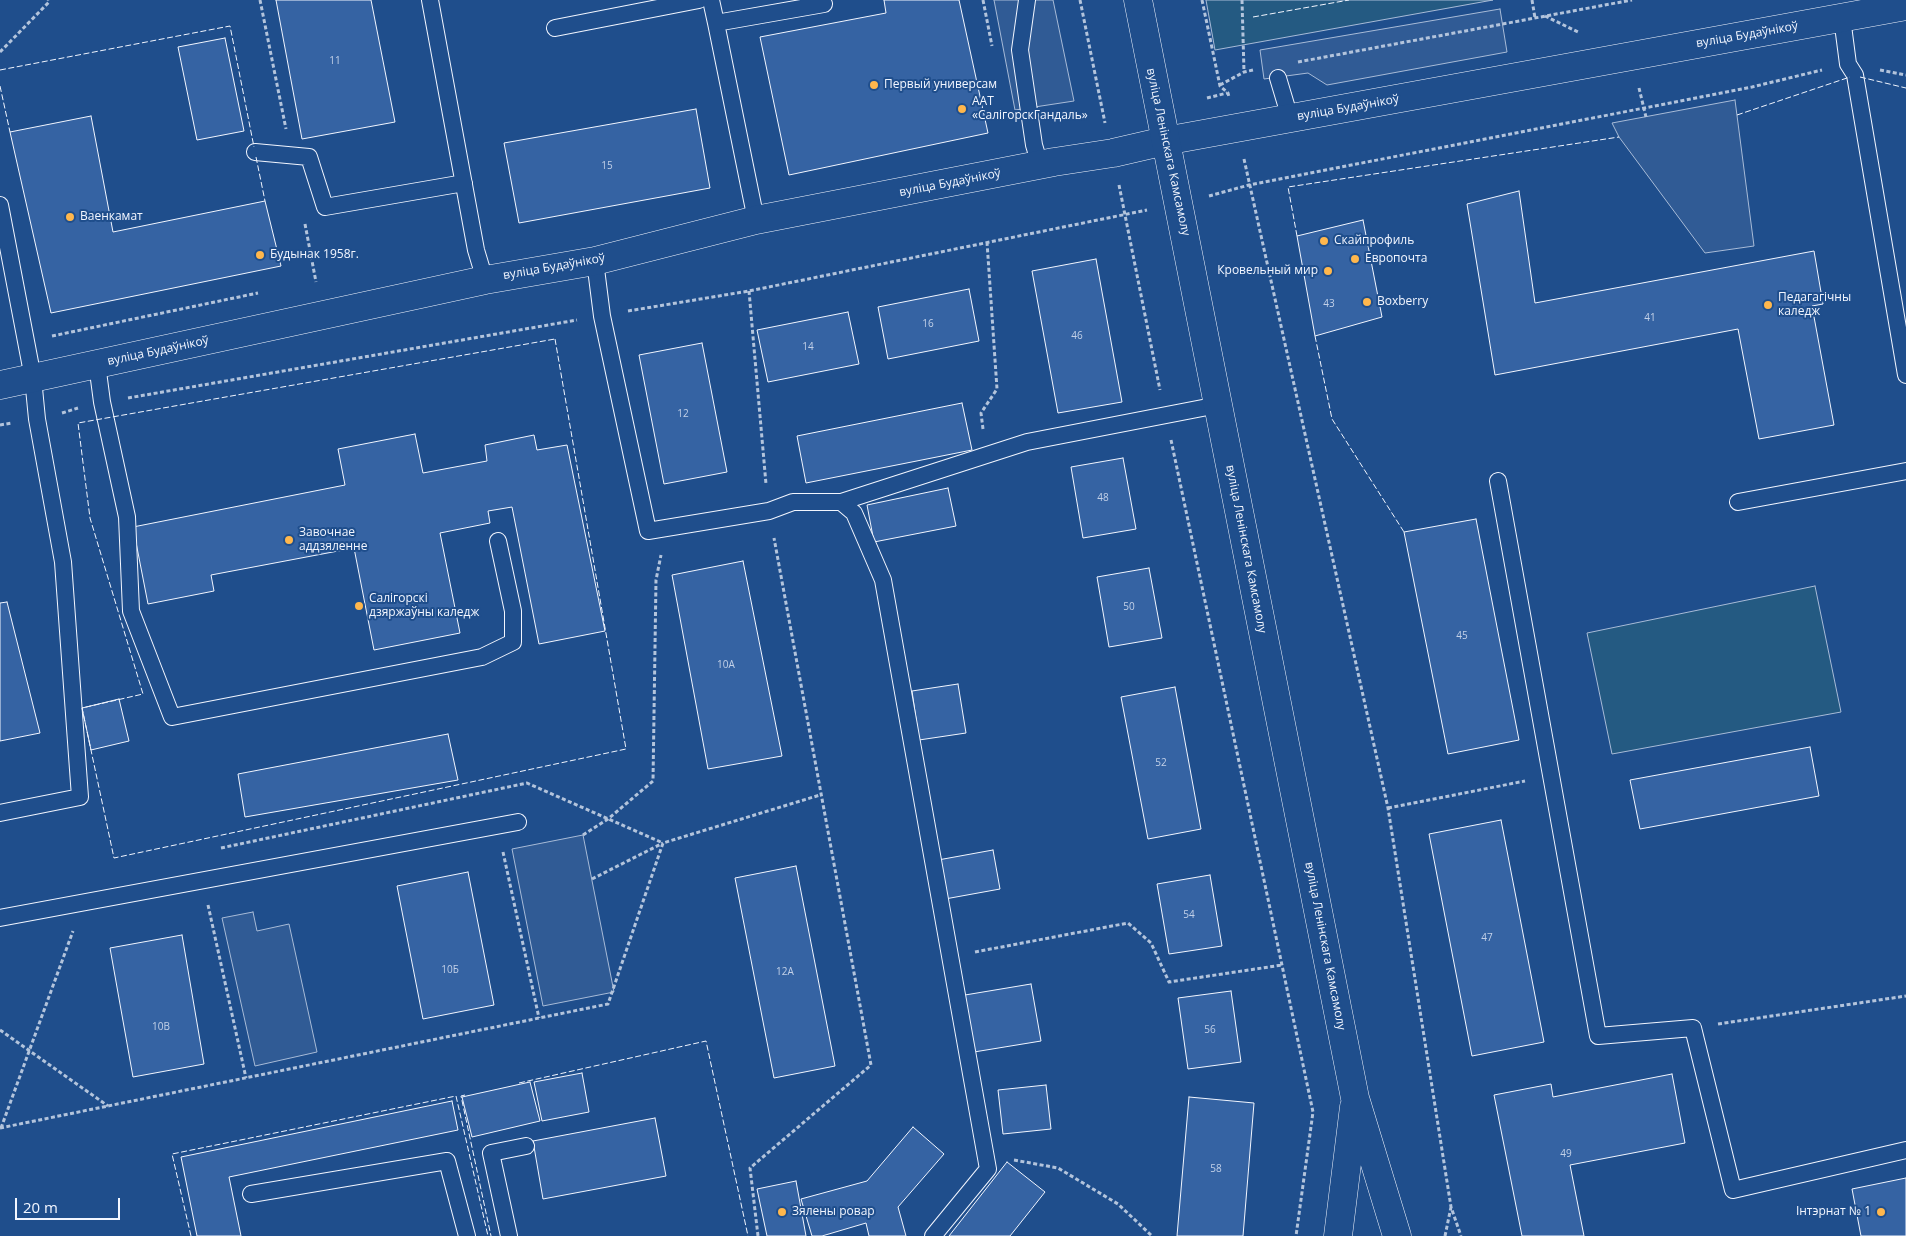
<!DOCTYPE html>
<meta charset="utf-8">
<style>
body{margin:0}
#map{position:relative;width:1906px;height:1236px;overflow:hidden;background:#1f4e8c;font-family:"Open Sans",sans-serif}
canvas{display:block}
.scale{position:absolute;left:15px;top:1198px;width:105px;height:22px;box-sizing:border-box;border:2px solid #f2f6ff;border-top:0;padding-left:6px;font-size:15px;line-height:18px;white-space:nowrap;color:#f2f6ff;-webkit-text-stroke:4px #1f4e8c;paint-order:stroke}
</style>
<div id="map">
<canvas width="1906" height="1236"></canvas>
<div class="scale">20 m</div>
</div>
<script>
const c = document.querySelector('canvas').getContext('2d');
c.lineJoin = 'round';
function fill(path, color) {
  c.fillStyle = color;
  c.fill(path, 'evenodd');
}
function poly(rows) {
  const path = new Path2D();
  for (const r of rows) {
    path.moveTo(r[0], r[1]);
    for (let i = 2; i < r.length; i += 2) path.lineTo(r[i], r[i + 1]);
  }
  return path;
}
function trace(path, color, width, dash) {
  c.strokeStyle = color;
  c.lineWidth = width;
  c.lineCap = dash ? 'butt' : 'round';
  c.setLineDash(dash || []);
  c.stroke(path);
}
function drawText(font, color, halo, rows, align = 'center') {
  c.font = font + ' "Open Sans",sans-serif';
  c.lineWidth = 4;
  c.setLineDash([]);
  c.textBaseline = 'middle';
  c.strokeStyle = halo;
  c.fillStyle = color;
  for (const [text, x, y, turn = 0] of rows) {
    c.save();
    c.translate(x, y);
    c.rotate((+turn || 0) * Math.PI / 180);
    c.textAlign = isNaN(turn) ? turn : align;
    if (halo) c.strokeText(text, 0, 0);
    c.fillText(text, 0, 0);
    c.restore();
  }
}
const green = poly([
 [1206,0,1493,0,1215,50,1206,0],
 [1815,586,1841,712,1612,754,1587,633,1815,586]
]);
fill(green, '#245a82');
trace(green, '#a8bbd7', 1);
const parking = poly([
 [994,0,1053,0,1074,101,1015,110,994,0],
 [1500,9,1507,52,1327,85,1308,73,1264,79,1260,50,1500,9],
 [1735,100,1754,246,1705,253,1619,137,1612,123,1735,100],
 [583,835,614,992,543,1006,512,849,583,835],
 [253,912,257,931,289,924,317,1052,255,1066,222,918,253,912]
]);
fill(parking, '#305b95');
trace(parking, '#a8bbd7', 1);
const building = poly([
 [276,0,371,0,395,122,302,139,276,0],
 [884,0,959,0,988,133,789,175,760,37,886,13,884,0],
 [225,38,244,131,197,140,178,47,225,38],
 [696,109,710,188,519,223,504,143,696,109],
 [91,116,113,232,265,201,281,266,51,313,10,132,91,116],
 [1519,191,1535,303,1814,251,1823,304,1812,306,1834,425,1759,439,1738,329,1495,375,1467,204,1519,191],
 [1363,220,1382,317,1315,336,1297,236,1363,220],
 [1096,259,1122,402,1058,413,1032,271,1096,259],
 [969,289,979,341,888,359,878,307,969,289],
 [848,312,859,364,768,382,757,330,848,312],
 [702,343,727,472,664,484,639,355,702,343],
 [962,403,972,450,806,483,797,436,962,403],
 [415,434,423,473,487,461,485,445,534,435,537,450,567,445,605,631,539,644,512,507,488,511,490,523,440,533,460,633,374,650,354,548,211,575,214,591,148,604,133,527,345,485,338,449,415,434],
 [1123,458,1136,529,1083,538,1071,467,1123,458],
 [948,488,956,526,874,542,867,505,948,488],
 [1476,519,1519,740,1448,754,1404,532,1476,519],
 [743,561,782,756,708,769,672,575,743,561],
 [1149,568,1162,638,1109,647,1097,577,1149,568],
 [7,602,40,733,0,741,0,603,7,602],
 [958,684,966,733,919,740,912,691,958,684],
 [1175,687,1201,829,1148,839,1121,697,1175,687],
 [119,699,129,741,91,750,82,708,119,699],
 [448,734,458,780,245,817,238,774,448,734],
 [1810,747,1819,796,1640,829,1630,780,1810,747],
 [1501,820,1544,1042,1472,1056,1429,834,1501,820],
 [993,850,1000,889,945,899,938,860,993,850],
 [796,866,835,1066,774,1078,735,878,796,866],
 [468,872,494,1005,423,1019,397,886,468,872],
 [1210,875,1222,946,1169,954,1157,884,1210,875],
 [182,935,204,1064,133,1077,110,948,182,935],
 [1031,984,1041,1041,974,1052,965,995,1031,984],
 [1231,991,1241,1062,1188,1069,1178,998,1231,991],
 [582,1073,589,1112,542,1121,534,1082,582,1073],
 [1672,1074,1685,1143,1570,1165,1584,1236,1522,1236,1494,1095,1551,1084,1553,1097,1672,1074],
 [530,1082,540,1121,472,1137,462,1097,530,1082],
 [1046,1085,1051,1129,1003,1134,998,1090,1046,1085],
 [1189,1097,1254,1103,1243,1236,1177,1236,1189,1097],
 [452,1101,458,1130,229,1177,241,1236,197,1236,181,1157,452,1101],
 [655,1118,666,1176,543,1199,533,1141,655,1118],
 [913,1127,944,1154,898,1207,906,1236,869,1236,866,1223,822,1236,812,1236,801,1199,867,1181,913,1127],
 [1007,1162,1045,1192,1010,1236,949,1236,1007,1162],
 [1906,1178,1906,1236,1861,1236,1852,1189,1906,1178],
 [796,1181,806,1236,767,1236,757,1189,796,1181]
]);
fill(building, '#3563a3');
trace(building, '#f2f6ff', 1);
const service = poly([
 [430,0,476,250,485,280],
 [711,0,716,23],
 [1027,0,1020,50,1034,145,1040,165],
 [1842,18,1848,64,1855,75,1906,375],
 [555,28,699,0],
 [1278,78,1290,118],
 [255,152,309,157,325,207,464,183],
 [0,205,33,378,37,419,63,562,80,797,0,813],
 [756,220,716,23,824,4],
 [595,261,602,316,648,531,769,511,793,502,841,502,854,513,883,580,988,1169,933,1236],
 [97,364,102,402,127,517,131,611,172,717,482,657,513,642,513,611,498,541],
 [1498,481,1598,1036,1693,1028,1733,1190,1906,1150],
 [841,502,1027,442,1218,405],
 [1738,502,1906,471],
 [0,918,518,822],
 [251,1194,447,1161,467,1236],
 [509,1236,491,1153,526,1146]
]);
const minor = poly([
 [1165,141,1906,6]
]);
const tertiary = poly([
 [0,385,485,280,595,261,756,220,1054,162,1113,153,1165,141]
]);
const secondary = poly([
 [1138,0,1355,1098,1397,1236],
 [1338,1236,1354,1107]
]);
trace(service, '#f2f6ff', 18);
trace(minor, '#f2f6ff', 29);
trace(tertiary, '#f2f6ff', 29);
trace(secondary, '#f2f6ff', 29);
trace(poly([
 [260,0,286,129],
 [983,0,992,46],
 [1080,0,1105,123],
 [1202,0,1220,86,1228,93,1229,97],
 [1242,0,1244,72],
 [1532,0,1535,18],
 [1545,16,1578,32],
 [0,52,49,2,48,0],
 [1298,62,1632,0],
 [1880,70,1906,75],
 [1220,85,1244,72,1253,70],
 [1639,88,1646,117],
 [1207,98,1227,93],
 [1244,159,1388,808,1451,1207,1461,1236],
 [1119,185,1160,390],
 [1209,196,1249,185,1752,87,1822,70],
 [305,224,316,282],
 [749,291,766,484],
 [628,311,749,291,1147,210],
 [52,336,258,293],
 [128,398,577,320],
 [62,413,78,408],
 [0,425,12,423],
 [983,429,981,413,997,389,987,242],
 [1171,440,1313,1112,1296,1236],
 [1388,808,1525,781],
 [583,835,608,819,653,781,656,580,661,555],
 [221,848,527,783,663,843],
 [503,852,539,1018],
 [592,879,663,843],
 [208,905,246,1078],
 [975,952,1128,923,1151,943,1169,982,1282,965],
 [1718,1024,1906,996],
 [0,1030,108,1106],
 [0,1128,608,1004,663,843,820,795],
 [1,1128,73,931],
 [1014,1160,1058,1168,1118,1204,1152,1236],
 [758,1236,750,1168,871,1065,774,538],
 [1445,1236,1451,1207]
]), '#b3c4dc', 3, [4, 2.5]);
trace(service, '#1f4e8c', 16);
trace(minor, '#1f4e8c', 28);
trace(tertiary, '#1f4e8c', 28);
trace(secondary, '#1f4e8c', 28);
trace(poly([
 [1253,17,1349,0],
 [0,70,230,26,254,147],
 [1860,77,1906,88],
 [0,86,10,132],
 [1737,115,1850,77],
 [256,157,265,201],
 [1297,236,1288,187,1619,137],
 [1315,336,1332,419,1404,532],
 [555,339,626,749,114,858,82,708,143,694,90,518,78,423,555,339],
 [519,1083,706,1041,748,1236],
 [465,1095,461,1096,491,1236],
 [191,1236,172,1154,456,1096,488,1236]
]), '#f2f6ff', 1, [6, 2.5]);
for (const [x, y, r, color] of [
 [874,85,5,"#ffb74d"],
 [962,109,5,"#ffb74d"],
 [70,217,5,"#ffb74d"],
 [1324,241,5,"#ffb74d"],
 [260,255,5,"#ffb74d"],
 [1355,259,5,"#ffb74d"],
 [1328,271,5,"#ffb74d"],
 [1367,302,5,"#ffb74d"],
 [1768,305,5,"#ffb74d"],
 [289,540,5,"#ffb74d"],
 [359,606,5,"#ffb74d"],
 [782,1212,5,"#ffb74d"],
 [1881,1212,5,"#ffb74d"]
]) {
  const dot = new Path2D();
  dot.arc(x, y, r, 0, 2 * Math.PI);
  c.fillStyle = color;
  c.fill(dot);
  trace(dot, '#1f4e8c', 2);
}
drawText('10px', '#c3d1e8', null, [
 ["11",335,61],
 ["15",607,166],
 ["43",1329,304],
 ["41",1650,318],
 ["16",928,324],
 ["46",1077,336],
 ["14",808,347],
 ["12",683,414],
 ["48",1103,498],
 ["50",1129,607],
 ["45",1462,636],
 ["10А",726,665],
 ["52",1161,763],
 ["54",1189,915],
 ["47",1487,938],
 ["10Б",450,970],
 ["12А",785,972],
 ["10В",161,1027],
 ["56",1210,1030],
 ["49",1566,1154],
 ["58",1216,1169]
]);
drawText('12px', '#f2f6ff', '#1f4e8c', [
 ["вуліца Будаўнікоў",1747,35,-10],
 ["вуліца Будаўнікоў",1348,108,-10],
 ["вуліца Ленінскага Камсамолу",1168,152,78],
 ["вуліца Будаўнікоў",950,183,-11],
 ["вуліца Будаўнікоў",554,267,-10],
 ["вуліца Будаўнікоў",158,351,-12],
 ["вуліца Ленінскага Камсамолу",1246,549,79],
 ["вуліца Ленінскага Камсамолу",1325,946,79]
]);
drawText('12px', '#f2f6ff', '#1f4e8c', [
 ["Первый универсам",884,85],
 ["ААТ",972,102],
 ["«СалігорскГандаль»",972,116],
 ["Ваенкамат",80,217],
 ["Скайпрофиль",1334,241],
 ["Будынак 1958г.",270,255],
 ["Европочта",1365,259],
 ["Кровельный мир",1318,271,"right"],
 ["Педагагічны",1778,298],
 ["каледж",1778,312],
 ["Boxberry",1377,302],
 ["Завочнае",299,533],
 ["аддзяленне",299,547],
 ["Салігорскі",369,599],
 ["дзяржаўны каледж",369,613],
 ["Зялены ровар",792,1212],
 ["Інтэрнат № 1",1871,1212,"right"]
], 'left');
</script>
